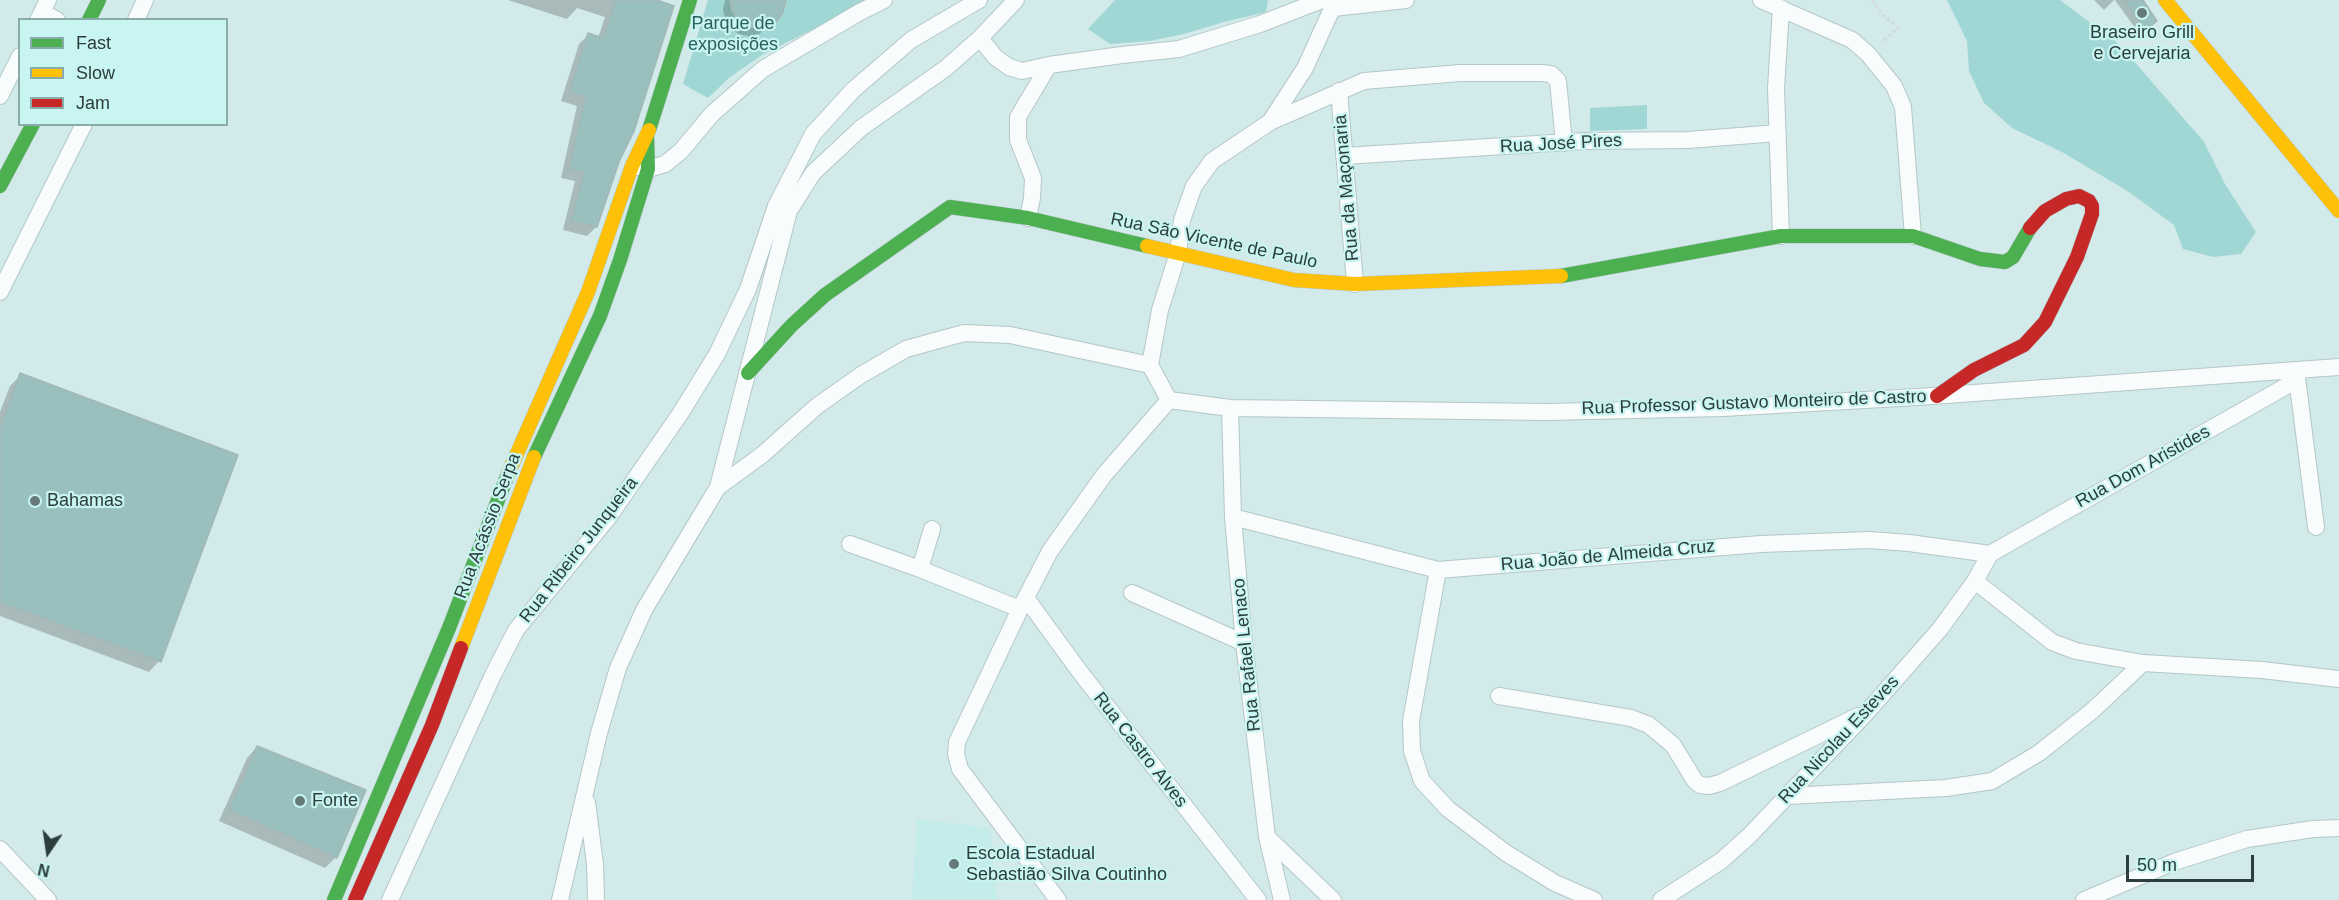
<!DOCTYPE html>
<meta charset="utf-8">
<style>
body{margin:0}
#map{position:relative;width:2339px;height:900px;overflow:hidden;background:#d2eae9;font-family:Helvetica,sans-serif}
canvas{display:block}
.legend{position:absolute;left:18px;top:18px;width:210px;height:108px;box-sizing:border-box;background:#c8f4f1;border:2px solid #89aba9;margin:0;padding:8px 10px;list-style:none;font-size:18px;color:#2b3d3c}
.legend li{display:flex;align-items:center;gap:12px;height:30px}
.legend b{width:30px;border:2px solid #89aba9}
.north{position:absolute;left:18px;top:822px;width:60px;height:60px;-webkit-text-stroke:4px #c8f4f1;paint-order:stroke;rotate:193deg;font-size:16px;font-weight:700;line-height:24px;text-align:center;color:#2b3d3c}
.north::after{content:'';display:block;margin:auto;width:21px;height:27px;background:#2b3d3c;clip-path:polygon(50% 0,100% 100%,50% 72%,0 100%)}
.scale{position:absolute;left:2126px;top:855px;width:128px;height:27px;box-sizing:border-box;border:3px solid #2b3d3c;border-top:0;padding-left:8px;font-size:18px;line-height:21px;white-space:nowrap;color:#2b3d3c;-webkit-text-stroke:4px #c8f4f1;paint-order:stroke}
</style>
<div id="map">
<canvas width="2339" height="900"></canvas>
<ul class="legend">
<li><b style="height:8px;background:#4caf50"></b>Fast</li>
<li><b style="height:8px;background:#ffc107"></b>Slow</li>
<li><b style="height:8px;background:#c62828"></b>Jam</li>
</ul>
<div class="north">N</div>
<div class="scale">50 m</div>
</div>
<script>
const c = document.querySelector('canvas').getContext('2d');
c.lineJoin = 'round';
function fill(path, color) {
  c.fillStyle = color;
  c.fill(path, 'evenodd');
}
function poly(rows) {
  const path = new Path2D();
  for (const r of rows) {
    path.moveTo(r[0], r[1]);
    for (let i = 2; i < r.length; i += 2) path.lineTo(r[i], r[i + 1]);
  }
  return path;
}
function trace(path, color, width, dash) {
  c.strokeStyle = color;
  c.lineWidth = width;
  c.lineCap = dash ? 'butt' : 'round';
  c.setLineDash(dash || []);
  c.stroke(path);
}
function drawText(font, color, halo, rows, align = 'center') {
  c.font = font + ' Helvetica,sans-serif';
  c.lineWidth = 4.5;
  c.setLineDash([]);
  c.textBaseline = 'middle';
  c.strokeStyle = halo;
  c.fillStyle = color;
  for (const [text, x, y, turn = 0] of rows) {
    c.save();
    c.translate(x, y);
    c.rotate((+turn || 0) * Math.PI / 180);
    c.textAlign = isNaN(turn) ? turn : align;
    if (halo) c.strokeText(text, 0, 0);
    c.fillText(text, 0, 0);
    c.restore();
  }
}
fill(poly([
 [917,819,990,828,997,900,912,900]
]), '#c4ecea');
fill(poly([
 [708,0,871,0,762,55,730,77,708,98,683,84],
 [1115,0,1268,0,1266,12,1224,22,1184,34,1150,41,1110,44,1088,29],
 [1947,0,2060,0,2119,44,2204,142,2225,184,2256,232,2241,254,2213,257,2183,249,2174,225,2129,192,2062,152,2012,128,1984,103,1969,71,1967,41],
 [1647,105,1647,129,1590,131,1590,108]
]), '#a0d7d4');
fill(poly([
 [508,0,652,0,618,161,596,227,587,236,563,230,575,181,561,178,577,106,561,101,579,44,588,35,598,38,605,17,577,8,567,19],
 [725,0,783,0,776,20,759,34,749,36,739,34,730,28,725,19,723,9],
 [2094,0,2114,0,2104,10],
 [2115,0,2142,0,2151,26,2140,35],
 [21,375,159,661,149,672,0,616,0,412,10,386],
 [257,747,336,857,325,868,219,821,247,758]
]), '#0003');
const building = poly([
 [616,0,657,0,674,6,634,131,619,162,597,227,571,221,584,172,569,169,585,97,569,92,588,33,603,38,616,0],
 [730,0,786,0,783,12,777,21,768,26,758,29,747,26,738,20,732,11,730,0],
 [2124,0,2143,0,2157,21,2145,31,2124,0],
 [20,373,238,455,161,662,0,602,0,427,20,373],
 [257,746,366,790,337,858,229,810,257,746]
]);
fill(building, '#99c0be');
trace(building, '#a4b7b6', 1.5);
const street = poly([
 [1761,0,1852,40,1868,54,1894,86,1903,107,1913,236],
 [1333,8,1406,0],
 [1781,8,1776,88,1781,236],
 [42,12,57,20],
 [38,20,48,0],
 [136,20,145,0],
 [980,38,995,57,1009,67,1022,71,1049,65,1122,55,1179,49,1260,24,1322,0],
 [1339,91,1355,284],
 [0,96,20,56],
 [1270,122,1305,68,1336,0],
 [1344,156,1585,141,1688,140,1778,133],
 [637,167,648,169,665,164,681,151,712,114,763,69,860,12,884,0],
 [789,211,813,173,861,128,946,68,980,38,1016,0],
 [1028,218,1032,198,1033,178,1018,140,1018,117,1049,65],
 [0,292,84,124],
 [1150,365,1160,310,1178,253,1182,220,1194,186,1212,161,1270,122,1364,81,1460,73,1542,73,1551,74,1558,81,1564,143],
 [2296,370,2316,527],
 [1169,400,1230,408,1546,412,1723,408,1918,397,2339,367],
 [1230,408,1233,517,1244,643,1267,837,1282,900],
 [718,487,762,455,817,406,861,375,906,349,964,333,1010,335,1150,365,1169,400],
 [1233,517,1438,570,1761,544,1869,540,1909,543,1990,554],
 [850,544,920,569,1020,609],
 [1990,554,2297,380],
 [920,569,932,529],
 [1438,570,1411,721,1412,751,1422,781,1448,809,1506,853,1555,883,1594,900],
 [1975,581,2052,642,2076,651,2143,663,2262,670,2339,679],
 [1132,593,1244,643],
 [1026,598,1080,672,1258,900],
 [1499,696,1631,718,1649,725,1673,745,1695,781,1700,785,1709,786,1720,783,1858,716],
 [1787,796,1946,788,1992,781,2039,753,2092,711,2143,663],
 [587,802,595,864,596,900],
 [1267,837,1333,900],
 [0,849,48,900],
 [390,900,493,675,516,630,608,518,680,414,717,354,748,289,776,206,813,134,853,90,911,40,979,0],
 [560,900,599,733,618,668,644,610,718,487,789,211,776,206],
 [1058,900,960,769,956,754,957,742,1020,609,1050,551,1104,475,1169,400],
 [1661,900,1721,861,1749,836,1867,712,1940,629,1975,581,1990,554],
 [2084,900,2174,862,2247,839,2313,829,2339,828]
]);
const fast = poly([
 [89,20,99,0],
 [649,130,690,0],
 [0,186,33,124],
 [1561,276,1781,236,1913,236,1980,259,2005,262,2013,257,2030,228],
 [748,373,792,325,825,295,950,207,1028,218,1147,246],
 [534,457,600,316,620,260,648,169,647,137],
 [334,900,449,628,508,474]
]);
const slow = poly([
 [2165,0,2339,211],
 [1147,246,1294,280,1355,284,1561,276],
 [508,474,588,292,632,166,649,130],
 [461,648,534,457]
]);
const jam = poly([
 [1937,396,1974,370,2024,345,2045,322,2077,257,2092,214,2092,206,2089,201,2079,196,2066,199,2045,211,2030,228],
 [355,900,432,725,461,648]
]);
trace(street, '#b4c7c6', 18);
trace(fast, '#b4c7c6', 15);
trace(slow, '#b4c7c6', 15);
trace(jam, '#b4c7c6', 15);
trace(poly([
 [1872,0,1883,15,1898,28,1881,43]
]), '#d2dada', 3, [3, 3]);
trace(street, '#f8fcfc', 16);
trace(fast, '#4caf50', 14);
trace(slow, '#ffc107', 14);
trace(jam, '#c62828', 14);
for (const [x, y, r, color] of [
 [2142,13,6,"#657a79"],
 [35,501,6,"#657a79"],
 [300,801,6,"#657a79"],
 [954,864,6,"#657a79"]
]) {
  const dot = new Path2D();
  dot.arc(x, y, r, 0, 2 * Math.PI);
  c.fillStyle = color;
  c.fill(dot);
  trace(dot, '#c8f4f1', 2);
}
drawText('18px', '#29615f', '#c8f4f1', [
 ["Parque de",733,24],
 ["exposições",733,45]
]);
drawText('18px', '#2b3d3c', '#c8f4f1', [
 ["Braseiro Grill",2142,33,"center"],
 ["e Cervejaria",2142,54,"center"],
 ["Bahamas",47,501],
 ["Fonte",312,801],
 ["Escola Estadual",966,854],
 ["Sebastião Silva Coutinho",966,875]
], 'left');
drawText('18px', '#2b3d3c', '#c8f4f1', [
 ["Rua José Pires",1561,144,-3],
 ["Rua da Maçonaria",1347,188,-95],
 ["Rua São Vicente de Paulo",1214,241,12],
 ["Rua Professor Gustavo Monteiro de Castro",1754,403,-2],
 ["Rua Dom Aristides",2143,467,-29],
 ["Rua Acássio Serpa",488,526,-69],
 ["Rua Ribeiro Junqueira",579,550,-52],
 ["Rua João de Almeida Cruz",1608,556,-5],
 ["Rua Rafael Lenaco",1247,655,-96],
 ["Rua Nicolau Esteves",1839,740,-47],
 ["Rua Castro Alves",1140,750,52]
]);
</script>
